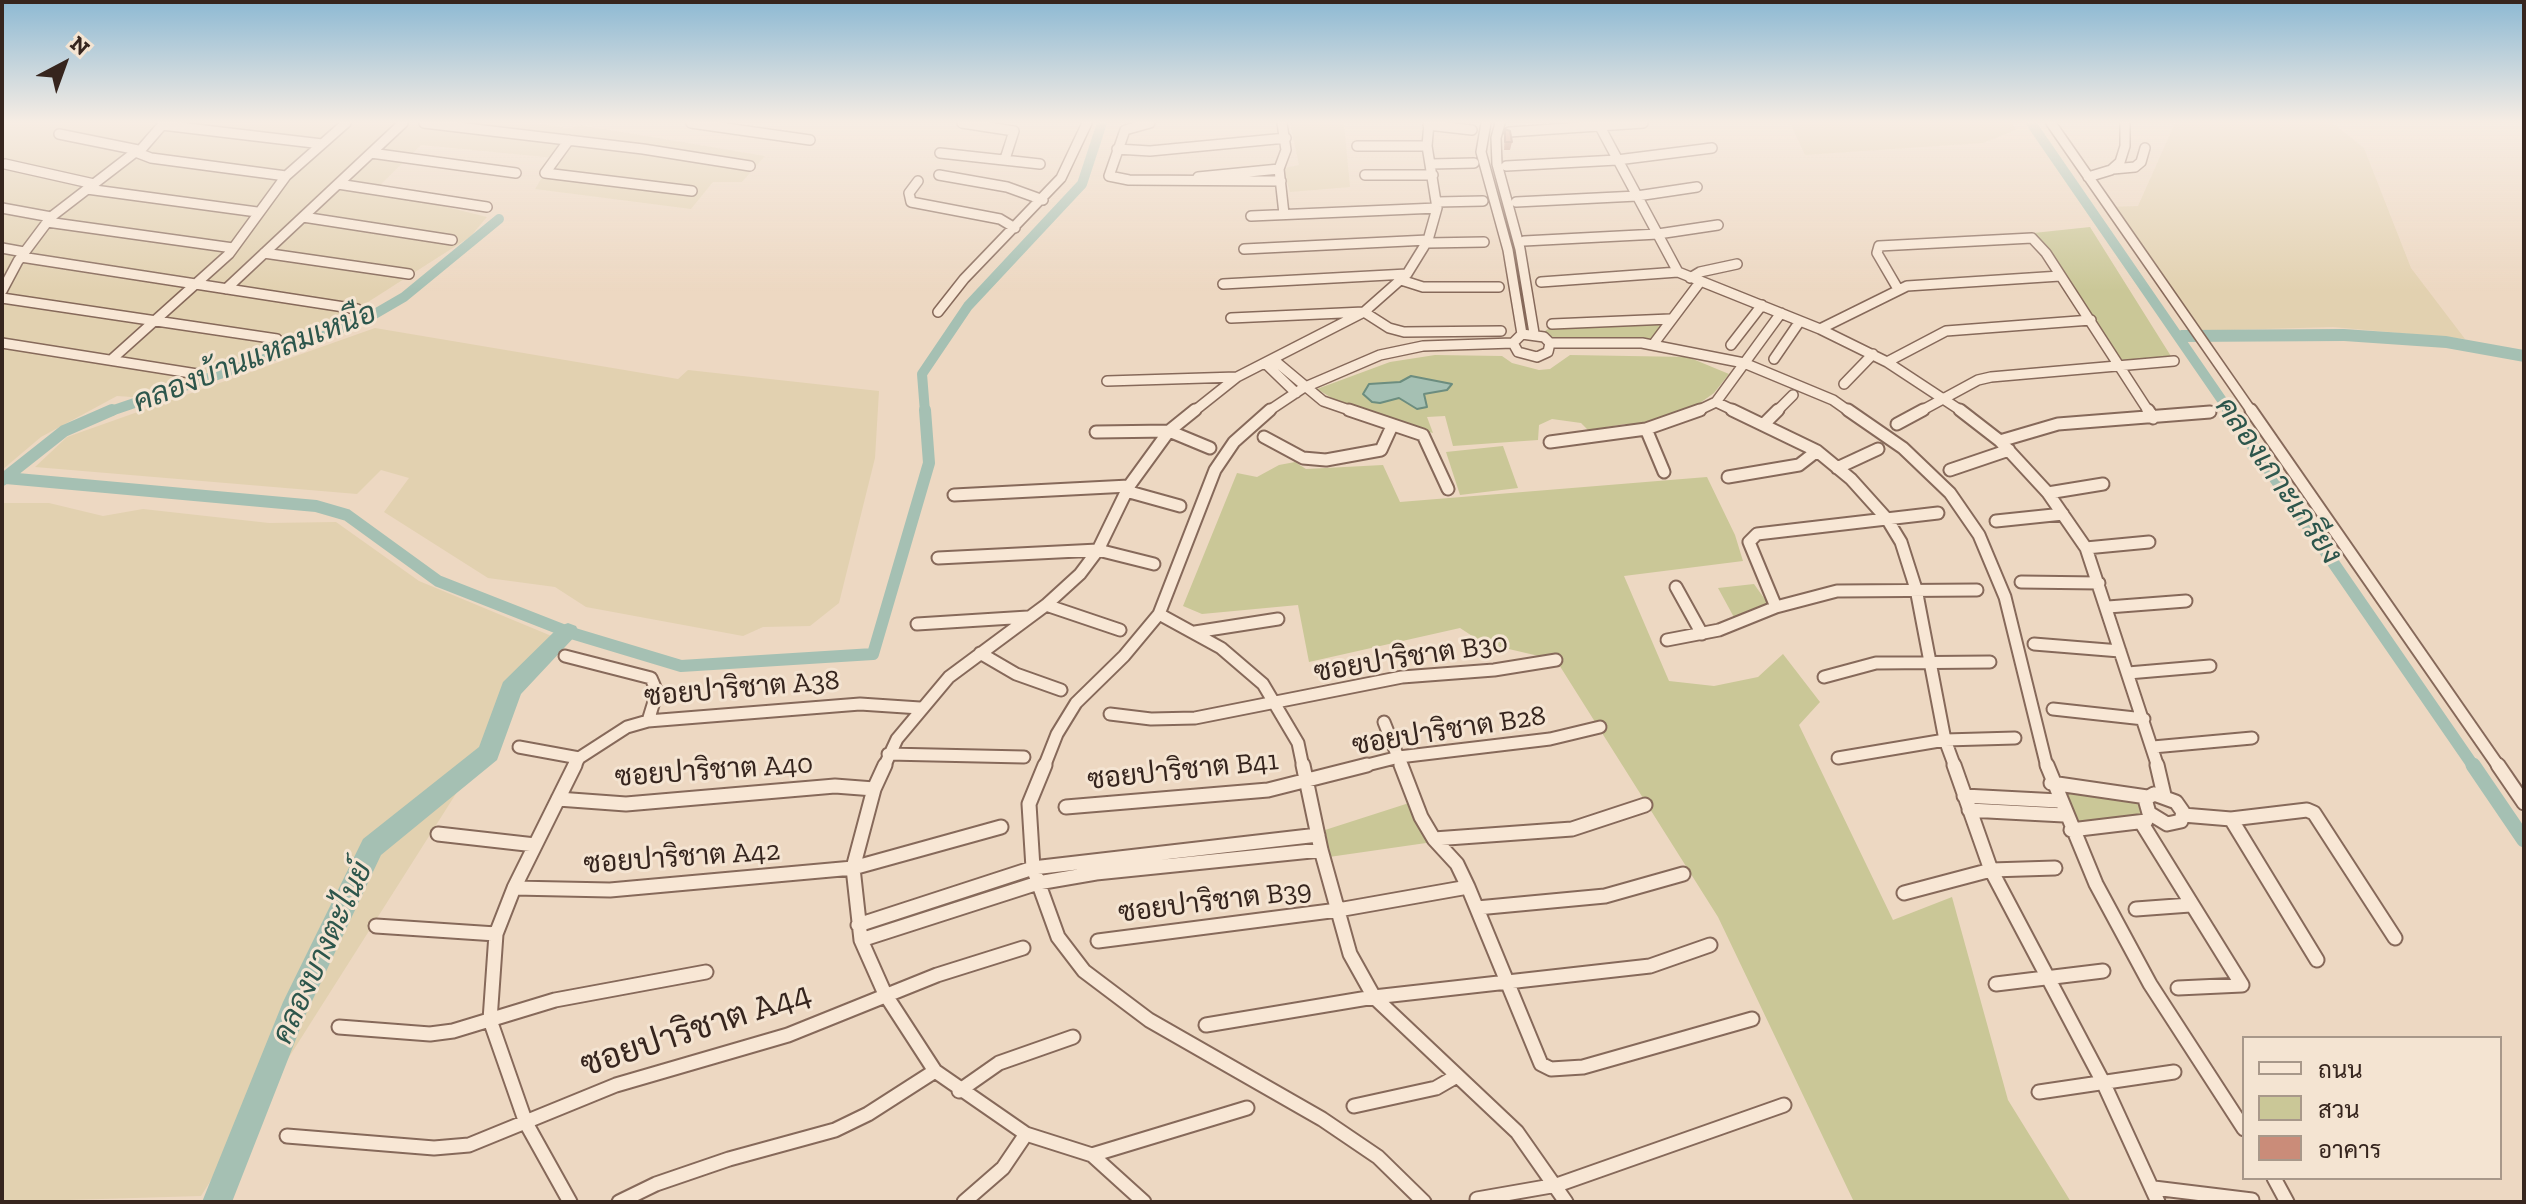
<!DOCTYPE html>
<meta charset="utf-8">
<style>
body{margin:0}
#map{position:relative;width:2526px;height:1204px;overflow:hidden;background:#edd8c2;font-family:"Zilla Slab",Sarabun,serif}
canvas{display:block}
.frame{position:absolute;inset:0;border:4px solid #36251e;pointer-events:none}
.legend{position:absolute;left:2242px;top:1036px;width:260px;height:144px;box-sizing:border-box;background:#f4e4d2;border:2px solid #a8988a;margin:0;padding:10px 14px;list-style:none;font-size:24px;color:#36251e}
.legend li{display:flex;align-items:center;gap:16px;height:40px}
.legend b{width:40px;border:2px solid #a8988a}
.north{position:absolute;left:24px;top:24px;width:80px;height:80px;-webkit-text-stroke:6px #f4e4d2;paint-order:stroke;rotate:41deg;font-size:22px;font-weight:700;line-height:32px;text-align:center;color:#36251e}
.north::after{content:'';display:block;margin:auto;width:28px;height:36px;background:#36251e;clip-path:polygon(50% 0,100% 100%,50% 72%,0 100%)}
</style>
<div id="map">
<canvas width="2526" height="1204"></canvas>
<div class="frame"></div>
<ul class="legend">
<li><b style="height:10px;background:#f8e7d5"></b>ถนน</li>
<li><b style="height:22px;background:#cac797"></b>สวน</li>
<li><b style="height:22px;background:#ca8c79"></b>อาคาร</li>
</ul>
<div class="north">N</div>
</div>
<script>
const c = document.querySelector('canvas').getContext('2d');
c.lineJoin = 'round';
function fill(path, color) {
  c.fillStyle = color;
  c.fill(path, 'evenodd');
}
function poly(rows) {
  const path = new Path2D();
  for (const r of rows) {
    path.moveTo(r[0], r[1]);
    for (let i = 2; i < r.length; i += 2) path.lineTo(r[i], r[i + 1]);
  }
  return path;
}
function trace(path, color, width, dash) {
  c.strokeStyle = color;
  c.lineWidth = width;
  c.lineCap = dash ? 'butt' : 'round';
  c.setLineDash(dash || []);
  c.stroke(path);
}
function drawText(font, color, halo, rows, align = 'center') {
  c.font = font + ' "Zilla Slab",Sarabun,serif';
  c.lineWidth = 6;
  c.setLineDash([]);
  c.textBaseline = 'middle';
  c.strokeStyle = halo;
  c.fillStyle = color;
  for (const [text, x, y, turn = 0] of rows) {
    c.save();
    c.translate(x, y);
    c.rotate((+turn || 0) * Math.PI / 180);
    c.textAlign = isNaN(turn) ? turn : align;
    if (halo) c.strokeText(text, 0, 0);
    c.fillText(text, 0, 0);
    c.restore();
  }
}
fill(poly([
 [2,123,535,123,569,128,581,125,765,156,742,182,713,182,691,209,535,189,554,158,421,145,370,195,431,203,487,217,470,237,357,309,147,398,117,396,41,437,2,470],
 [1295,123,1344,123,1350,187,1290,192,1283,168,1299,165,1290,124],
 [1790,123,2012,123,2016,130,1983,143,1805,155],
 [2175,123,2333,123,2364,148,2411,268,2465,339,2333,327,2194,331,2108,207,2138,206],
 [375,328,678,379,688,370,879,391,875,458,839,603,810,626,763,627,743,636,586,607,555,587,488,578,384,512,409,478,381,470,357,494,35,467,67,437],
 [2,503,49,503,103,516,143,509,269,523,336,522,419,581,554,637,505,687,483,751,201,1196,2,1202]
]), '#e2d1b0');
fill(poly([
 [2090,227,2174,361,2121,366,2046,253,2024,234],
 [1666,321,1655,342,1551,342,1542,333,1551,327],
 [1435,355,1502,356,1512,363,1539,370,1550,369,1570,355,1688,357,1729,374,1714,393,1700,403,1686,411,1651,420,1653,425,1631,430,1625,424,1588,430,1581,423,1552,419,1539,425,1538,440,1453,446,1445,416,1427,417,1433,433,1353,411,1317,389,1390,362],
 [1503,446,1518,488,1460,495,1446,452],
 [1295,462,1306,469,1383,465,1400,502,1707,477,1735,535,1743,561,1624,576,1669,681,1714,686,1758,677,1783,654,1820,702,1799,725,1893,920,1952,897,2008,1100,2071,1202,1854,1202,1718,917,1556,660,1483,643,1460,628,1309,662,1298,605,1202,614,1183,606,1237,473,1257,477,1279,465],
 [1754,584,1769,605,1736,621,1718,588],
 [2055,786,2143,798,2152,819,2072,828],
 [1409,803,1433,842,1329,857,1325,830]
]), '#cac797');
const water = poly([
 [1411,376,1452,384,1447,390,1424,394,1427,407,1417,409,1399,398,1380,403,1372,402,1363,394,1369,384,1400,382,1411,376]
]);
fill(water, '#a5c0b3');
trace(water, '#6c8d7f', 2);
trace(poly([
 [2031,123,2230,412],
 [108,412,285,352,373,315,404,297,499,219],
 [925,412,922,374,968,306,1082,184,1102,123]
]), '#a5c0b3', 10);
trace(poly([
 [2228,410,2474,767],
 [6,478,316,506,347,515,438,581,568,632,681,666,873,654,929,463,925,410],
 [2,480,64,431,112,410]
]), '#a5c0b3', 12);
trace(poly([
 [2473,765,2524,840]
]), '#a5c0b3', 15);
fill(poly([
 [2344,329,2446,336,2524,350,2524,362,2446,348,2344,341,2181,342,2172,336,2181,330,2344,329],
 [568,623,576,626,579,632,521,694,497,760,381,855,305,1016,232,1202,202,1202,283,1002,363,839,479,747,503,682,560,626,568,623]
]), '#a5c0b3');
const minorFar2 = poly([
 [164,123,138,153,151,158,286,176],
 [424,123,643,149,750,166],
 [691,123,810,140],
 [962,123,1014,131,1005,159],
 [1150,123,1125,130,1109,176,1129,180,1281,181],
 [1282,123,1286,150,1279,169,1284,214],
 [1486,123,1481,152,1508,250,1522,334],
 [1500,123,1496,138,1497,164,1520,249,1534,333],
 [1598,123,1678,272,1820,329,1887,362,1963,412],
 [2051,123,2252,412],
 [162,125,322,144],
 [1428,125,1472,130],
 [1509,132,1643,123],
 [59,134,138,150],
 [569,140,545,173,692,191],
 [1357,146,1427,146],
 [1117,149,1150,151,1286,138],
 [371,153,516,173],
 [940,153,1040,164],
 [5,164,94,184],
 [1431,164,1474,163],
 [1506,166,1617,160,1712,148],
 [2113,169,2135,167,2141,162,2145,148],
 [939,175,1007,187,1043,200],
 [1365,175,1433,175],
 [1198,177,1279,169],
 [2088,177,2111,170,2120,162,2125,146,2125,123],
 [918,181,909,193,911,202,1000,219,1015,228],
 [338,184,487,207],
 [87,189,257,212],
 [1437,202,1483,201],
 [1516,202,1637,196,1697,187],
 [2,208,51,217],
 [1251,216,1437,208],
 [303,217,452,240],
 [47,222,233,248],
 [1524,241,1658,234,1718,225],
 [1427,243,1484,242],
 [2,248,24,252],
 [1244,249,1428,240],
 [264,253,409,274],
 [21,257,357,309],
 [1690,278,1700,272,1737,264],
 [1401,280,1423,287,1499,287],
 [1541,282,1678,272],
 [1223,284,1407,274],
 [226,289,403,123],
 [1898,289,1877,253,1879,246,2032,238,2046,253,2149,412],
 [2,291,18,261,51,217,138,150],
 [2,298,277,339],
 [938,312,964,279,1061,178,1087,123],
 [1231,318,1364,312,1389,328,1404,332,1501,331],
 [1552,324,1670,319],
 [1820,329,1907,286,2060,276],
 [1522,334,1544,337,1550,343,1548,352,1537,357,1518,352,1513,343,1522,334],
 [1655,342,1700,282],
 [2,343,197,374],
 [1550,343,1642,343,1744,363,1833,400,1850,412],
 [1731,345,1762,305],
 [1774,359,1800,321],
 [111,360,229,254,286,176,346,123],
 [1274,360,1323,401,1355,412],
 [1887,362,1946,331,2091,320],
 [1266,364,1296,393],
 [1107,381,1237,377],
 [1844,384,1873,354],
 [1716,402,1737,412],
 [1193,412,1237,377,1364,312,1407,274,1428,240,1437,208,1427,146,1429,123],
 [1267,412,1303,388,1380,355,1423,346,1513,343],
 [1695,412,1716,402,1781,313],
 [1776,412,1793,395],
 [1919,412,1978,380,1991,377,2174,361]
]);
const minorFar1 = poly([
 [1349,410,1423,435,1448,489],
 [1732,410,1817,451,1851,479,1887,519,1901,542,1916,589,1945,740,1955,767],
 [1848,410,1903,448,1950,493,1979,535,2005,597,2047,767],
 [1960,410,2000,441,2048,493,2086,548,2158,767],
 [2148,410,2153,418],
 [2251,410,2499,767],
 [1765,423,1778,410],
 [1897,424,1923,410],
 [1646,429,1664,472],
 [1096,432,1169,431,1210,448],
 [1264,437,1303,458,1326,460,1381,450,1392,426],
 [2000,441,2058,424,2210,412],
 [1550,442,1646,429,1700,410],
 [1837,468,1878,449],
 [1950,470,2009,450],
 [1728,477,1799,465,1817,451],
 [1126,491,1180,506],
 [2048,493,2103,484],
 [954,495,1129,486],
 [1996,521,2063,514],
 [2086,548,2149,542],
 [938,558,1098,550,1154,564],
 [2021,582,2099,583],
 [1676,587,1702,634],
 [1046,605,1120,630],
 [1776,607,1749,542,1757,534,1938,513],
 [2108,607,2186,601],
 [1159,614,1221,648,1263,684,1298,743,1303,767],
 [917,624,1028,617],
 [1195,632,1278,619],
 [1667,640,1719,630,1776,607,1837,591,1977,590],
 [2034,644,2120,651],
 [980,653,1016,674,1061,690],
 [565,656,651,678,657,692,648,721],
 [2128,673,2210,666],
 [1824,677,1876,663,1990,662],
 [2053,709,2144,719],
 [1110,714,1151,719,1195,718,1402,677,1494,670,1556,660],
 [1384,722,1402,767],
 [519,747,579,758],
 [2153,747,2252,738],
 [888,754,1024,757],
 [1838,758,1945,740,2015,738],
 [574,767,579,758,627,727,648,721,860,704,920,708],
 [884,767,897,739,949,677,1046,605,1080,574,1098,550,1129,486,1169,431,1195,410],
 [1044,767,1057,734,1076,703,1124,656,1159,614,1215,470,1234,442,1270,410],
 [1359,767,1399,757,1550,739,1600,727]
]);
const minor = poly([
 [885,765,874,789,853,868,861,940,885,994,935,1071,1026,1134,1092,1155,1144,1202],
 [1045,765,1029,804,1033,868,1058,937,1084,971,1149,1020,1322,1119,1378,1157,1424,1202],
 [1303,765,1321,850,1350,954,1374,997,1517,1132,1566,1202],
 [1401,765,1421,817,1434,839,1457,864,1468,887,1541,1064,1551,1069,1583,1067,1752,1019],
 [1954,765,1991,870,2103,1082,2158,1202],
 [2047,765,2096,884,2150,984,2244,1129],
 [2157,765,2164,795],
 [2498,765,2524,803],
 [2051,783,2147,797],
 [2154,794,2176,802,2183,812,2181,821,2167,824,2149,813,2145,799,2154,794],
 [1964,796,2059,801],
 [558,799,626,804,835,786,874,789],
 [1066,807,1268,790,1367,765],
 [1969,810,2064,815],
 [2183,815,2231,819,2307,810,2314,813,2395,938],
 [2231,819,2317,960],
 [2141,822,2242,985],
 [2071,830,2146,821],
 [438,834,535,845],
 [1434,839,1572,829,1645,805],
 [514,888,610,890,853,868,1001,827],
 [1904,893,1991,870,2055,868],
 [1477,908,1605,896,1683,874],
 [2136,909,2190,905],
 [858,925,1033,868,1318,835],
 [376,926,496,934],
 [861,940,1038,883,1096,873,1321,850],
 [1098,941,1338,910,1468,887],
 [1996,984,2103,971],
 [2178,988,2242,985],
 [1206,1025,1374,997,1650,966,1710,945],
 [339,1027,430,1034,453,1031,555,1000,706,972],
 [959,1091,999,1063,1073,1037],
 [2039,1092,2174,1072],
 [1354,1106,1436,1088,1455,1077],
 [287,1136,434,1148,469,1145,616,1085,788,1035,937,975,1023,948],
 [1092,1155,1247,1108],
 [2274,1178,2287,1202],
 [2154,1188,2252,1200],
 [1477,1199,1557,1185,1784,1105],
 [570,1202,526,1123,490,1020,496,934,514,888,575,765],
 [619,1202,656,1184,729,1159,835,1130,868,1114,935,1071],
 [964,1202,1003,1168,1026,1134]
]);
trace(minorFar2, '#86695a', 12);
trace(minorFar1, '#86695a', 15);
trace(minor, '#86695a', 17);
trace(minorFar2, '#f8e7d5', 9);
trace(minorFar1, '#f8e7d5', 11);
trace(minor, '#f8e7d5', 13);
fill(poly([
 [1505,129,1512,142,1510,150,1504,150]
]), '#ae7868');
const building = poly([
 [1505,129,1510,131,1512,142,1505,142,1505,129]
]);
fill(building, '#ca8c79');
trace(building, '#8d6255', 2);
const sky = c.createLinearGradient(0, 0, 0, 291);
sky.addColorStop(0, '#8db9d3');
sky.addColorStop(0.42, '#f7ede4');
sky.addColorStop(1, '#f7ede400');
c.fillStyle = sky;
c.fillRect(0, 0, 2526, 291);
drawText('28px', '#36251e', '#f4e4d2', [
 ["ซอยปาริชาต B30",1411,658,-9],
 ["ซอยปาริชาต A38",742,689,-5],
 ["ซอยปาริชาต B28",1449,731,-9],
 ["ซอยปาริชาต A40",714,771,-4],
 ["ซอยปาริชาต B41",1183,771,-6],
 ["ซอยปาริชาต A42",682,858,-4],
 ["ซอยปาริชาต B39",1215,902,-7]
]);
drawText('italic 30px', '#2d564c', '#f4e4d2', [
 ["คลองบ้านแหลมเหนือ",255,358,-21],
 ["คลองเกาะเกรียง",2278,481,55],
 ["คลองบางตะไนย์",323,953,-65]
]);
drawText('34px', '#36251e', '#f4e4d2', [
 ["ซอยปาริชาต A44",696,1030,-18]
]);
</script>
